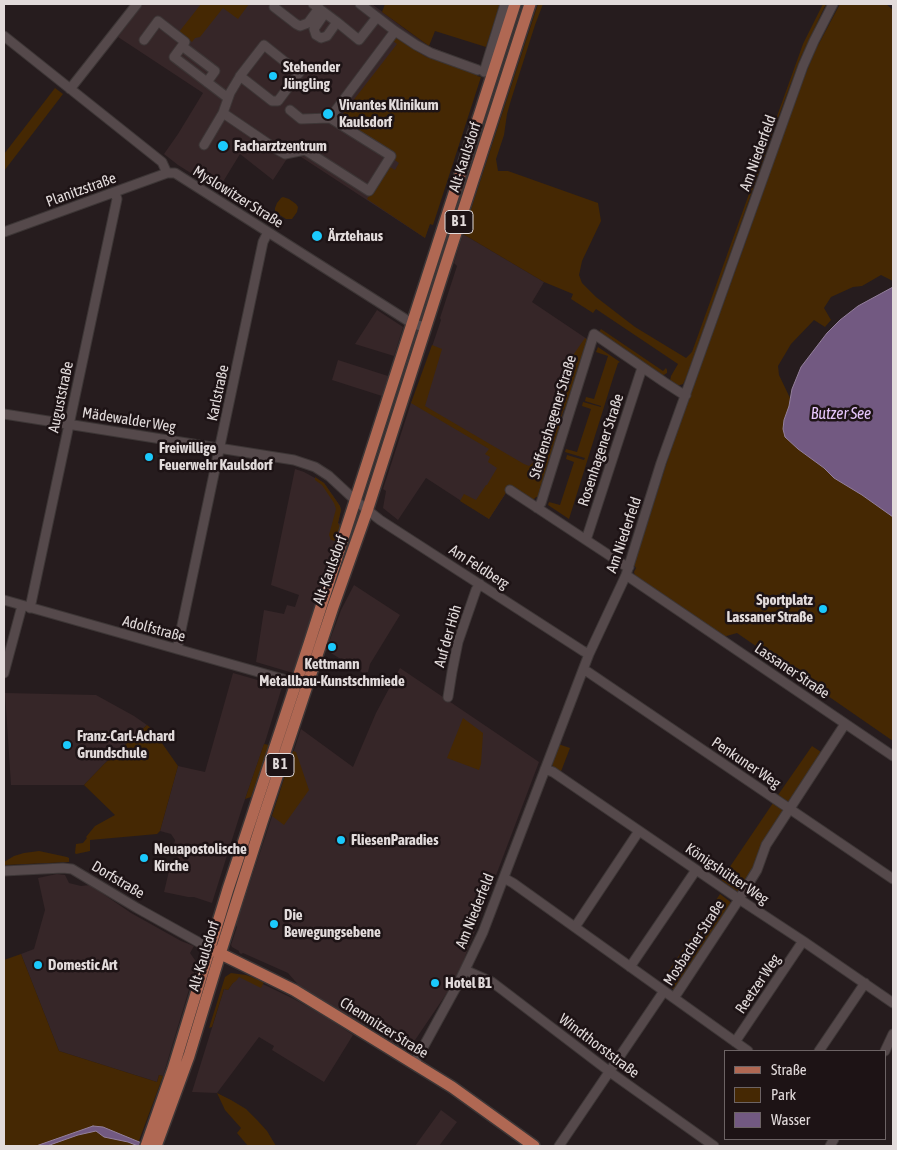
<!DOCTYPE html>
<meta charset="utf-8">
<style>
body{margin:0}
#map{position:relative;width:897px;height:1150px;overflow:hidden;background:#261c1e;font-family:"Asap Condensed",sans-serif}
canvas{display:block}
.frame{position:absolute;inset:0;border:5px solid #e2dbdb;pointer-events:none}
.legend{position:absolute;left:724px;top:1050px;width:162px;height:90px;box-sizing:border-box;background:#1d1315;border:1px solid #6c6364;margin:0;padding:6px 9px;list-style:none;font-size:15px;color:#e2dbdb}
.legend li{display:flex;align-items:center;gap:10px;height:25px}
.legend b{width:25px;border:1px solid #6c6364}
</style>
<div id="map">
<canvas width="897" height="1150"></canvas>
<div class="frame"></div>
<ul class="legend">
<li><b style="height:6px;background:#b06853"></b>Straße</li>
<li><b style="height:14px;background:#452803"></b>Park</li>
<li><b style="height:14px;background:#725981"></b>Wasser</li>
</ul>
</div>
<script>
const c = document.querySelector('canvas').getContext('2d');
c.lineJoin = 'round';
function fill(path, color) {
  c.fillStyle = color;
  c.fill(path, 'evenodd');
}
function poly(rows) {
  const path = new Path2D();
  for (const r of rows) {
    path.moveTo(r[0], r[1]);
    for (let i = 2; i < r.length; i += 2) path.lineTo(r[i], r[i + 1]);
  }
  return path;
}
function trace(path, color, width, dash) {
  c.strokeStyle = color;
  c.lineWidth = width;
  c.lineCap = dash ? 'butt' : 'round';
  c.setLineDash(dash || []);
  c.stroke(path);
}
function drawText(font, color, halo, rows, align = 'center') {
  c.font = font + ' "Asap Condensed",sans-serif';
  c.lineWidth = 5;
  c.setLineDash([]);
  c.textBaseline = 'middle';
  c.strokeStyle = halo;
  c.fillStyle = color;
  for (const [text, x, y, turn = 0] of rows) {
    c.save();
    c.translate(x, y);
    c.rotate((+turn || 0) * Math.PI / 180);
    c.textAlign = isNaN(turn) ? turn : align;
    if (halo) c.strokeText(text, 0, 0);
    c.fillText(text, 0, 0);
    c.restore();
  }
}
fill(poly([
 [143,4,372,4,406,30,429,46,454,56,480,65,425,238,292,151,273,180,240,154,218,190,178,165,164,154,178,134,203,93,118,37],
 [463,234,544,282,532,302,587,339,536,497,502,474,506,493,489,519,426,478,398,520,383,508,386,491,383,489,411,403,420,382,441,320,440,318,457,266,454,263],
 [377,310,403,327,394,356,355,344],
 [338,360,388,376,382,396,332,380],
 [295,469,304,472,324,483,340,506,341,510,338,523,341,524,293,673,256,662,264,610,284,614,287,605,295,607,299,595,271,585],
 [354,585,400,615,370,664,368,672,366,672,365,674,326,650,341,610],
 [400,668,539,762,457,978,409,1049,405,1050,375,1031,301,988,288,973,243,953,241,954,239,952,239,951,232,947,231,945,237,927,236,925,301,729,353,767,376,713],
 [233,673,282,687,266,739,242,808,212,903,194,897,188,897,164,892,169,871,184,848,174,844,175,840,171,834,160,831,178,766,205,772],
 [5,693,96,695,134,716,147,725,104,764,84,785,11,785],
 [57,874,65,875,69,883,81,886,90,885,131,913,181,941,194,946,190,953,197,963,163,1076,159,1075,157,1082,59,1051,21,954,34,949,45,910,38,878],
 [238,975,246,976,294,999,329,1019,353,1035,324,1082,272,1050,274,1046,259,1037,217,1093,192,1092,224,989,228,990],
 [441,1110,457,1122,439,1146,415,1146]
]), '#362628');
fill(poly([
 [201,4,249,4,238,19,223,8,200,37,195,38,192,42,179,32],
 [385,4,500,4,486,47,435,31,429,46,382,12],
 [538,4,543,4,535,25,511,100,507,114,504,135,496,159,498,171,508,171,598,203,601,221,582,261,579,275,582,283,596,297,635,327,686,358,692,352,803,44,823,4,826,4,800,59,774,129,692,362,686,378,683,384,677,386,672,383,670,381,671,376,678,364,596,309,593,313,571,299,573,294,544,282,463,234],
 [840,4,886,4,893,10,893,281,881,275,862,286,853,287,831,297,824,308,831,320,825,327,814,320,791,344,778,366,779,375,790,398,789,406,784,420,783,429,785,437,798,449,824,468,834,478,862,495,893,517,893,741,737,633,723,637,635,577,634,572,636,568,634,565,676,434,741,255,799,90,816,49],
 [396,37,426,57,477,74,477,76,481,77,433,225,430,224,425,238,367,199,388,166,395,170,399,163,345,124,342,115,397,44,393,41],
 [495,81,495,87,490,105,489,116,428,308,423,306],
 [55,88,63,94,4,171,4,154],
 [283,197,289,199,296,204,298,207,297,212,292,219,286,219,275,212,275,208,277,203,281,198],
 [601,329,663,371,666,368,667,370,667,373,662,376,598,333],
 [585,338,589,341,568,408,564,409,560,421,563,424,539,498,536,497,531,502,507,491,489,519,460,501,464,494,476,500,486,485,487,485,497,468,488,462,490,457,485,454,489,449,411,403,432,345,442,349,425,406,524,464,529,466,538,458,569,361],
 [598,347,620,362,618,363,614,375,569,519,548,505,549,502,560,505,574,462,566,459,567,455,584,460,585,458,565,452,566,449,577,452,591,409,582,406,583,402,601,407,601,406,585,401,586,397,594,399,608,356,596,352],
 [315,477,324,483,340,506,341,510,338,523,340,527,336,541,331,540,329,535,336,509,334,503,322,485,315,480],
 [463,718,483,733,481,764,479,770,447,758],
 [147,725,152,729,178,766,160,831,157,834,90,840,90,851,76,854,75,853,76,844,83,843,87,838,86,837,95,826,115,815,84,785,104,764],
 [264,744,269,745,251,797,245,799],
 [558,744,570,748,560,774,553,769,552,762],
 [812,746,821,752,790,803,778,795],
 [293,751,296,752,309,790,284,825,272,816],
 [773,803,783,810,780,817,751,874,738,892,721,880],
 [39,851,67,857,69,858,69,862,4,865,4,862,14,856,24,853],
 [720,894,733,904,676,991,662,981],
 [21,954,59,1051,157,1082,159,1075,163,1076,137,1146,4,1146,4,960],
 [231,973,246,975,264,982,261,988,239,977,236,981,233,983,228,990,224,989,212,1027,209,1028,225,977],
 [217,1093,231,1100,246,1109,257,1120,267,1131,276,1146,248,1146,237,1133,241,1128,225,1110]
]), '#452803');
const water = poly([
 [893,287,893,517,862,495,834,478,824,468,798,449,785,437,783,429,784,420,789,406,792,389,801,367,827,333,840,320,858,306,893,287],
 [93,1126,103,1127,149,1146,138,1146,128,1142,104,1137,96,1131,78,1135,47,1146,36,1146,93,1126]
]);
fill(water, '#725981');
trace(water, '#94809c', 1);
const minor = poly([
 [313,4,337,22,327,36,321,38,316,35,314,29,325,13],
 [360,4,395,31,416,45,431,53,478,70],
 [274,7,296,24,300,26,308,23,319,8],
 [337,22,359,40,377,17],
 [4,36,162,162,167,173],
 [144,40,158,21,185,42,174,57,228,98],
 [182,46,215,71,207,82],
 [484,72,505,4],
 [70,89,137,4],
 [290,110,301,119,330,118],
 [223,113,276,149,285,154,305,150,369,191,391,156,330,118,395,31],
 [204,145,223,113,230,93,239,78,240,76,264,45,299,73,278,101,272,101,240,76],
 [4,232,167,173,175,173,413,324,426,327],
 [4,414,294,460,315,467,329,476,356,501,380,520,583,651,589,654],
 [510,490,624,565,629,567],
 [537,508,541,503,594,334,664,382,681,393,686,395],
 [586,540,642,368],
 [626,575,893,756],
 [4,600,297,683],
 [30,608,117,199,115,193],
 [177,649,263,242,268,232],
 [583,670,588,672,893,879],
 [4,673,22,606],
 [448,697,452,672,458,642,476,590,480,584],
 [545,769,553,772,739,899,803,941,893,1003],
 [4,871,63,868,72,869,137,908,209,948],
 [504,878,513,883,748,1051],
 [575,927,639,831],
 [630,967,696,870],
 [465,970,492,982,610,1072,714,1146],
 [674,998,736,904,757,870,766,845,845,724],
 [735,1042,803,941],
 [819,1051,865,983],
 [885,1051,893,1034],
 [414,1064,460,980,483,932,589,654,626,575,661,463,803,66,814,41,833,4],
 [559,1146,664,991],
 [830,1146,834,1139]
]);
const major = poly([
 [213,950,294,990,348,1023,452,1087,534,1146],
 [146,1146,173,1069,228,889,309,644,515,4],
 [156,1146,189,1056,220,954,262,822,333,607,367,511,444,270,530,4]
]);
trace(minor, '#3d3636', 11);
trace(major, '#3d3636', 14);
trace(minor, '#55494b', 9);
trace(major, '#b06853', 11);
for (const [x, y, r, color] of [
 [273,76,5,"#1bc9fc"],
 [328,114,6,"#1bc9fc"],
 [223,146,6,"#1bc9fc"],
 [317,236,6,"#1bc9fc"],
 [149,457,5,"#1bc9fc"],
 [823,609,5,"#1bc9fc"],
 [332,647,5,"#1bc9fc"],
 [67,745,5,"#1bc9fc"],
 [341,840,5,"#1bc9fc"],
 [144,858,5,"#1bc9fc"],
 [274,924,5,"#1bc9fc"],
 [38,965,5,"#1bc9fc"],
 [435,983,5,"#1bc9fc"]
]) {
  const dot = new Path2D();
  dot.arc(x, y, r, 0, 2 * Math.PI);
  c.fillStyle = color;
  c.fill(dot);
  trace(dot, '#1d1315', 2);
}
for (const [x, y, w] of [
 [459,222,28],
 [280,765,28]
]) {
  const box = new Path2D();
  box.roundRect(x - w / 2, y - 11.5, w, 23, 4);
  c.fillStyle = '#1d1315';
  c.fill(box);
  trace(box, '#e2dbdb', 1);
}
drawText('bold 14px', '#e2dbdb', null, [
 ["B 1",459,222],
 ["B 1",280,765]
]);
drawText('bold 15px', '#e2dbdb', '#1d1315', [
 ["Stehender",283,67],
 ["Jüngling",283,84],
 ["Vivantes Klinikum",339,105],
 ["Kaulsdorf",339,122],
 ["Facharztzentrum",234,146],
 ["Ärztehaus",328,236],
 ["Freiwillige",159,448],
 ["Feuerwehr Kaulsdorf",159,465],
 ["Sportplatz",813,600,"right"],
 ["Lassaner Straße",813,617,"right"],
 ["Kettmann",332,664,"center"],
 ["Metallbau-Kunstschmiede",332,681,"center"],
 ["Franz-Carl-Achard",77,736],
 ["Grundschule",77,753],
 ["FliesenParadies",351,840],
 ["Neuapostolische",154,849],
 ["Kirche",154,866],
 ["Die",284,915],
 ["Bewegungsebene",284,932],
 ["Domestic Art",48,965],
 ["Hotel B1",445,983]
], 'left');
drawText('15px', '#e2dbdb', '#1d1315', [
 ["Am Niederfeld",758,153,-70],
 ["Alt-Kaulsdorf",465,157,-72],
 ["Planitzstraße",81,190,-20],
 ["Myslowitzer Straße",238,197,32],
 ["Karlstraße",218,393,-78],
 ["Auguststraße",61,397,-78],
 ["Steffenshagener Straße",553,417,-73],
 ["Mädewalder Weg",129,420,9],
 ["Rosenhagener Straße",601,450,-72],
 ["Am Niederfeld",624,535,-71],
 ["Am Feldberg",479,567,33],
 ["Alt-Kaulsdorf",330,570,-70],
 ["Adolfstraße",154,629,15],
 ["Auf der Höh",448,636,-74],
 ["Lassaner Straße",792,671,34],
 ["Penkuner Weg",746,763,34],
 ["Königshütter Weg",727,874,34],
 ["Dorfstraße",118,880,31],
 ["Am Niederfeld",475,911,-68],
 ["Mosbacher Straße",694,943,-57],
 ["Alt-Kaulsdorf",204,956,-73],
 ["Reetzer Weg",758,984,-56],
 ["Chemnitzer Straße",384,1028,32],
 ["Windthorststraße",599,1046,37]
]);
drawText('italic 16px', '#e6c6fb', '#1d1315', [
 ["Butzer See",841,414]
]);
</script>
